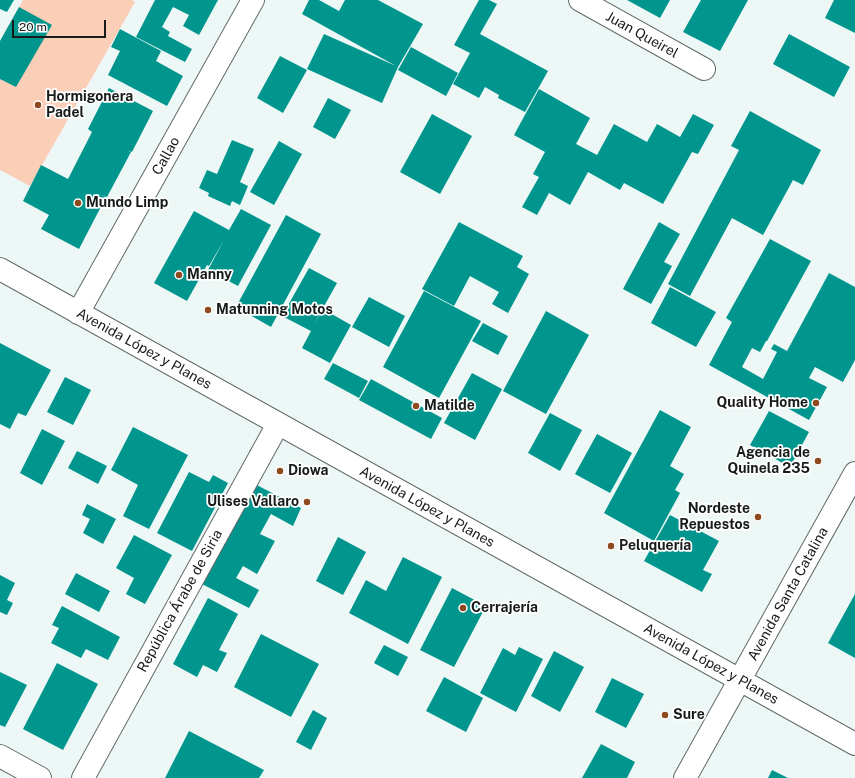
<!DOCTYPE html>
<meta charset="utf-8">
<style>
body{margin:0}
#map{position:relative;width:855px;height:778px;overflow:hidden;background:#ecf7f6;font-family:"Public Sans",sans-serif}
canvas{display:block}
.scale{position:absolute;left:12px;top:20px;width:94px;height:18px;box-sizing:border-box;border:2px solid #171b1a;border-top:0;padding-left:5px;font-size:12px;line-height:14px;white-space:nowrap;color:#171b1a;-webkit-text-stroke:3px #fff;paint-order:stroke}
</style>
<div id="map">
<canvas width="855" height="778"></canvas>
<div class="scale">20 m</div>
</div>
<script>
const c = document.querySelector('canvas').getContext('2d');
c.lineJoin = 'round';
function fill(path, color) {
  c.fillStyle = color;
  c.fill(path, 'evenodd');
}
function poly(rows) {
  const path = new Path2D();
  for (const r of rows) {
    path.moveTo(r[0], r[1]);
    for (let i = 2; i < r.length; i += 2) path.lineTo(r[i], r[i + 1]);
  }
  return path;
}
function trace(path, color, width, dash) {
  c.strokeStyle = color;
  c.lineWidth = width;
  c.lineCap = dash ? 'butt' : 'round';
  c.setLineDash(dash || []);
  c.stroke(path);
}
function drawText(font, color, halo, rows, align = 'center') {
  c.font = font + ' "Public Sans",sans-serif';
  c.lineWidth = 3.5;
  c.setLineDash([]);
  c.textBaseline = 'middle';
  c.strokeStyle = halo;
  c.fillStyle = color;
  for (const [text, x, y, turn = 0] of rows) {
    c.save();
    c.translate(x, y);
    c.rotate((+turn || 0) * Math.PI / 180);
    c.textAlign = isNaN(turn) ? turn : align;
    if (halo) c.strokeText(text, 0, 0);
    c.fillText(text, 0, 0);
    c.restore();
  }
}
fill(poly([
 [23,0,132,0,135,2,30,186,0,170,0,41]
]), '#fbceb7');
fill(poly([
 [0,0,14,0,7,12,0,9],
 [155,0,218,0,199,35,183,26,189,15,173,7,162,27,170,32,168,36,192,49,185,62,136,37],
 [309,0,319,0,339,11,345,0,378,0,423,24,398,67,382,103,307,69,324,34,396,66,302,14],
 [479,0,489,0,497,4,480,34,548,71,525,112,498,98,499,95,485,87,479,98,453,84,470,53,454,45],
 [627,0,670,0,660,18],
 [701,0,748,0,720,51,683,32],
 [834,0,855,0,855,33,825,18],
 [19,7,52,25,16,87,0,79,0,41],
 [120,29,161,51,156,61,183,76,167,106,108,75,120,51,111,47],
 [789,34,850,67,834,97,773,64],
 [411,47,458,73,446,96,398,70],
 [280,56,307,70,283,113,257,98],
 [109,88,153,111,132,152,127,150,131,152,107,197,100,194,106,197,79,249,41,229,49,215,23,201,41,165,68,179,92,132,88,129],
 [539,89,590,118,576,144,597,155,614,124,647,142,657,124,680,137,693,114,714,125,698,154,692,152,663,204,624,183,620,190,588,172,570,205,549,193,537,215,522,207,539,177,533,174,545,152,514,135],
 [328,98,351,110,335,139,313,127],
 [750,111,821,150,803,185,793,180,763,235,732,218,690,296,668,284,739,150,731,146],
 [432,114,472,136,440,194,400,172],
 [232,140,254,149,240,182,248,186,240,205,232,201,230,206,208,196,209,193,199,188,207,170,217,174],
 [279,141,302,154,274,205,250,192],
 [241,209,271,225,238,286,208,270,224,240,209,266,207,265,187,301,154,283,194,211,229,230],
 [286,215,321,234,271,327,236,307],
 [459,222,523,256,517,267,529,274,508,313,492,304,499,292,470,276,454,306,422,289],
 [659,222,680,234,664,262,672,266,651,304,623,289],
 [770,239,811,261,767,341,766,341,760,352,752,348,742,367,763,379,777,352,771,349,774,344,787,351,829,273,855,287,855,360,843,382,815,367,809,378,827,387,809,420,709,365,732,322,726,318],
 [309,268,337,283,313,326,323,309,351,325,330,363,302,348,311,331,282,316],
 [670,287,716,312,696,347,651,323],
 [424,291,481,321,439,398,383,367],
 [369,297,405,316,389,347,352,327],
 [546,311,589,335,546,414,503,391],
 [483,323,508,336,498,355,472,341],
 [0,343,51,370,26,416,18,413,10,429,0,424],
 [333,363,368,381,359,398,324,379],
 [472,373,502,389,475,440,444,423],
 [65,377,91,390,73,425,47,412],
 [371,379,442,418,431,439,359,400],
 [660,410,691,427,670,466,684,474,675,490,680,493,654,541,604,513],
 [769,411,809,432,790,467,750,445],
 [550,413,582,430,560,471,528,453],
 [133,427,188,455,149,529,123,516,138,485,111,470],
 [42,429,65,441,42,485,20,473],
 [597,434,632,453,610,493,575,474],
 [77,451,107,466,98,484,68,468],
 [189,472,209,482,213,475,228,483,192,551,157,533],
 [251,482,301,508,293,526,271,514,260,534,275,541,257,574,243,566,236,578,259,590,249,608,198,582],
 [87,504,116,519,103,544,83,533,90,519,82,515],
 [670,515,719,541,703,570,712,574,702,592,644,561],
 [134,535,172,555,145,604,126,594,134,578,116,568],
 [338,537,366,552,343,595,316,581],
 [403,557,442,577,408,644,349,613,366,580,386,591],
 [76,573,110,591,99,612,65,594],
 [0,575,15,583,7,600,13,603,7,615,0,612],
 [452,588,486,606,454,667,420,650],
 [855,594,855,658,828,643],
 [208,598,238,614,219,650,227,653,217,672,203,665,197,677,173,664],
 [62,606,120,637,108,660,86,649,81,658,51,643,59,628,52,625],
 [261,634,319,664,291,717,234,687],
 [384,645,408,657,398,676,374,663],
 [519,647,543,659,516,712,480,693,503,648,515,655],
 [554,651,584,667,560,712,531,696],
 [57,663,98,684,63,750,23,729],
 [0,672,27,685,5,727,0,725],
 [444,677,483,698,466,732,426,711],
 [612,678,644,694,626,728,595,712],
 [313,710,327,718,311,750,296,742],
 [189,731,264,770,259,778,165,778],
 [601,744,635,762,627,778,582,778],
 [772,770,788,778,768,778]
]), '#00968d');
const minor = poly([
 [580,0,704,69],
 [78,313,253,0],
 [0,756,40,778],
 [83,778,278,424]
]);
const major = poly([
 [0,269,855,744],
 [685,778,855,473]
]);
trace(minor, '#626b6a', 24);
trace(major, '#626b6a', 24);
trace(minor, '#fff', 22);
trace(major, '#fff', 22);
for (const [x, y, r, color] of [
 [38,105,4,"#8e491f"],
 [78,203,4,"#8e491f"],
 [179,275,4,"#8e491f"],
 [208,310,4,"#8e491f"],
 [816,403,4,"#8e491f"],
 [416,406,4,"#8e491f"],
 [818,461,4,"#8e491f"],
 [280,471,4,"#8e491f"],
 [307,502,4,"#8e491f"],
 [758,517,4,"#8e491f"],
 [611,546,4,"#8e491f"],
 [463,608,4,"#8e491f"],
 [665,715,4,"#8e491f"]
]) {
  const dot = new Path2D();
  dot.arc(x, y, r, 0, 2 * Math.PI);
  c.fillStyle = color;
  c.fill(dot);
  trace(dot, '#fff', 1.5);
}
drawText('14px', '#171b1a', '#fff', [
 ["Juan Queirel",642,35,29],
 ["Callao",166,156,-61],
 ["Avenida López y Planes",144,349,29],
 ["Avenida López y Planes",427,507,29],
 ["Avenida Santa Catalina",788,594,-61],
 ["República Árabe de Siria",180,601,-61],
 ["Avenida López y Planes",711,664,29]
]);
drawText('bold 14px', '#171b1a', '#fff', [
 ["Hormigonera",46,97],
 ["Padel",46,113],
 ["Mundo Limp",86,203],
 ["Manny",187,275],
 ["Matunning Motos",216,310],
 ["Quality Home",808,403,"right"],
 ["Matilde",424,406],
 ["Agencia de",810,453,"right"],
 ["Quinela 235",810,469,"right"],
 ["Diowa",288,471],
 ["Ulises Vallaro",299,502,"right"],
 ["Nordeste",750,509,"right"],
 ["Repuestos",750,525,"right"],
 ["Peluquería",619,546],
 ["Cerrajería",471,608],
 ["Sure",673,715]
], 'left');
</script>
